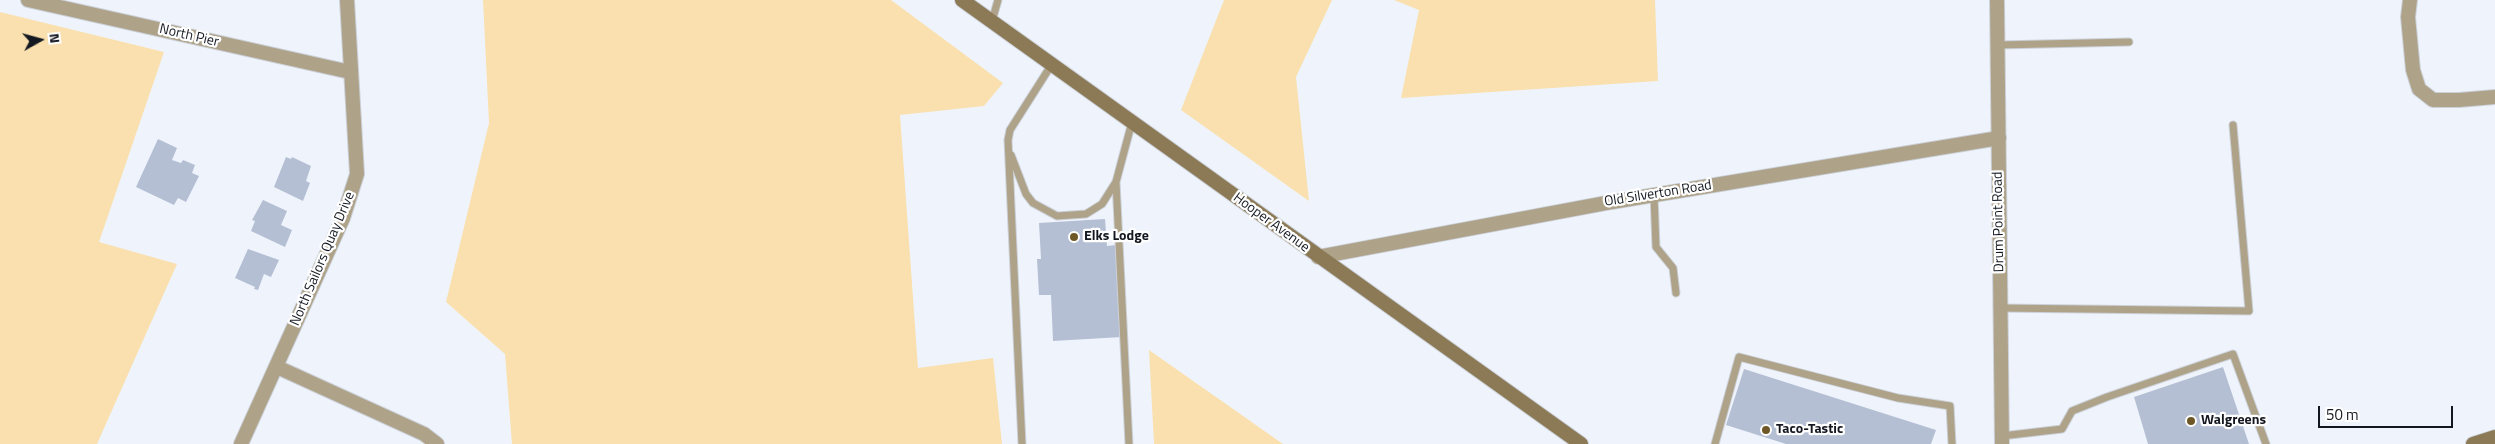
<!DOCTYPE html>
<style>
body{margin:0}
#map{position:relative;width:2495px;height:444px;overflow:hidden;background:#eff4fc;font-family:"Titillium Web",sans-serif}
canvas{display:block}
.north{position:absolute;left:15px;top:15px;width:50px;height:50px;-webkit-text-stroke:4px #fff;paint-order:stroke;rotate:83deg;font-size:14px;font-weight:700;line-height:20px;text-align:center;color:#13171f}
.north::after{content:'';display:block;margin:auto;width:18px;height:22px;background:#13171f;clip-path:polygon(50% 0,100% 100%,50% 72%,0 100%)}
.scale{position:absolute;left:2318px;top:406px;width:135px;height:22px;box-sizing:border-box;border:2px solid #13171f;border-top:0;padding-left:6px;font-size:15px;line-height:18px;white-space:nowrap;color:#13171f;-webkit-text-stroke:4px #fff;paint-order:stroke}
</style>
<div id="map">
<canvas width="2495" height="444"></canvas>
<div class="north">N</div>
<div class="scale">50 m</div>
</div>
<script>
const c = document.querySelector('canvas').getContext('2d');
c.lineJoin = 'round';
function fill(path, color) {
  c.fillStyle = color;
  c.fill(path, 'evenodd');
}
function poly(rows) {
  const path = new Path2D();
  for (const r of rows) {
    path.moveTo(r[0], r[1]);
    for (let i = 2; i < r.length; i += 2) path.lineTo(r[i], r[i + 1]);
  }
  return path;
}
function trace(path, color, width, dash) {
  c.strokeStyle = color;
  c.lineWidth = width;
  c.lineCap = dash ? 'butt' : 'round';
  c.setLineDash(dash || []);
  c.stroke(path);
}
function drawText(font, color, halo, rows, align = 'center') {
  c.font = font + ' "Titillium Web",sans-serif';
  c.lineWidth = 4.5;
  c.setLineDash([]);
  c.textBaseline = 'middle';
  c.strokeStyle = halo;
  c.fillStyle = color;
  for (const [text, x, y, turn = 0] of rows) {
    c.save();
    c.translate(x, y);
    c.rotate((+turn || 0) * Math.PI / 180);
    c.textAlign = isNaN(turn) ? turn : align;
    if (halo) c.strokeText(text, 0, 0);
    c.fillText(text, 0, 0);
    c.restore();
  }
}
fill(poly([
 [483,0,891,0,1003,83,984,106,900,115,918,368,993,358,1002,444,512,444,505,354,446,302,489,123],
 [1224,0,1332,0,1296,77,1309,201,1181,110],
 [1394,0,1655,0,1658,81,1401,98,1419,10],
 [0,12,164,52,99,242,177,264,97,444,0,444],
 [1149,350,1283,444,1154,444]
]), '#f9e0ae');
fill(poly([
 [158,139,177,148,172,160,181,163,183,160,195,165,192,173,199,176,186,202,178,198,174,205,136,187],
 [286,157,291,159,292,157,311,166,306,181,310,183,303,201,274,187],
 [263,200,287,211,281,225,292,230,285,247,251,231,255,221,252,220],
 [1105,219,1107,246,1116,245,1122,337,1053,341,1051,295,1039,295,1037,259,1041,259,1039,223],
 [248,249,279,260,271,277,264,274,258,290,254,289,255,287,235,278],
 [2223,367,2249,444,2148,444,2134,397],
 [1744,369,1936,430,1931,444,1786,444,1726,425]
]), '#b4bfd4');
const service = poly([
 [992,21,998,0],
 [1998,45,2129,42],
 [1011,155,1026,194,1033,203,1057,216,1086,214,1102,204,1116,182],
 [1654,195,1656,247,1673,268,1676,293],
 [2000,308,2249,311,2233,125],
 [2002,436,2062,429,2072,411,2107,397,2233,354,2266,444],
 [1022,444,1008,140,1010,130,1052,64],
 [1129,444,1116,182,1132,122],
 [1715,444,1739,357,1898,398,1950,406,1952,444]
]);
const minor = poly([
 [28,0,350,72],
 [2410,0,2408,17,2413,70,2419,89,2433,100,2459,100,2495,97],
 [1318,257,1606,203,1999,138],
 [277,367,424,434,437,444],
 [241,444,343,218,357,174,347,0]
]);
const tertiary = poly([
 [1997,0,2002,444]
]);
const secondary = poly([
 [962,0,1581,444],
 [2473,444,2495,437]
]);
trace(service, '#ccd1d9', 9);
trace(minor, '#ccd1d9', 16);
trace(tertiary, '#ccd1d9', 16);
trace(secondary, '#ccd1d9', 16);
trace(service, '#aea289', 7);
trace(minor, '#aea289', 14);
trace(tertiary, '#aea289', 14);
trace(secondary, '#8c7a56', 14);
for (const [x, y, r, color] of [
 [1074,237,5,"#6d5726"],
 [2191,421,5,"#6d5726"],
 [1766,430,5,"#6d5726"]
]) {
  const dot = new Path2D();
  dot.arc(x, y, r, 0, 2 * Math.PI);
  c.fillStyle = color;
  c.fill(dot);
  trace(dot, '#fff', 2);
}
drawText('14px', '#13171f', '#fff', [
 ["North Pier",189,36,13],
 ["Old Silverton Road",1658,194,-9],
 ["Drum Point Road",1999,222,-91],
 ["Hooper Avenue",1271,223,36],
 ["North Sailors Quay Drive",323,259,-67]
]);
drawText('bold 14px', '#13171f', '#fff', [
 ["Elks Lodge",1084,237],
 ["Walgreens",2201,421],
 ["Taco-Tastic",1776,430]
], 'left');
</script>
